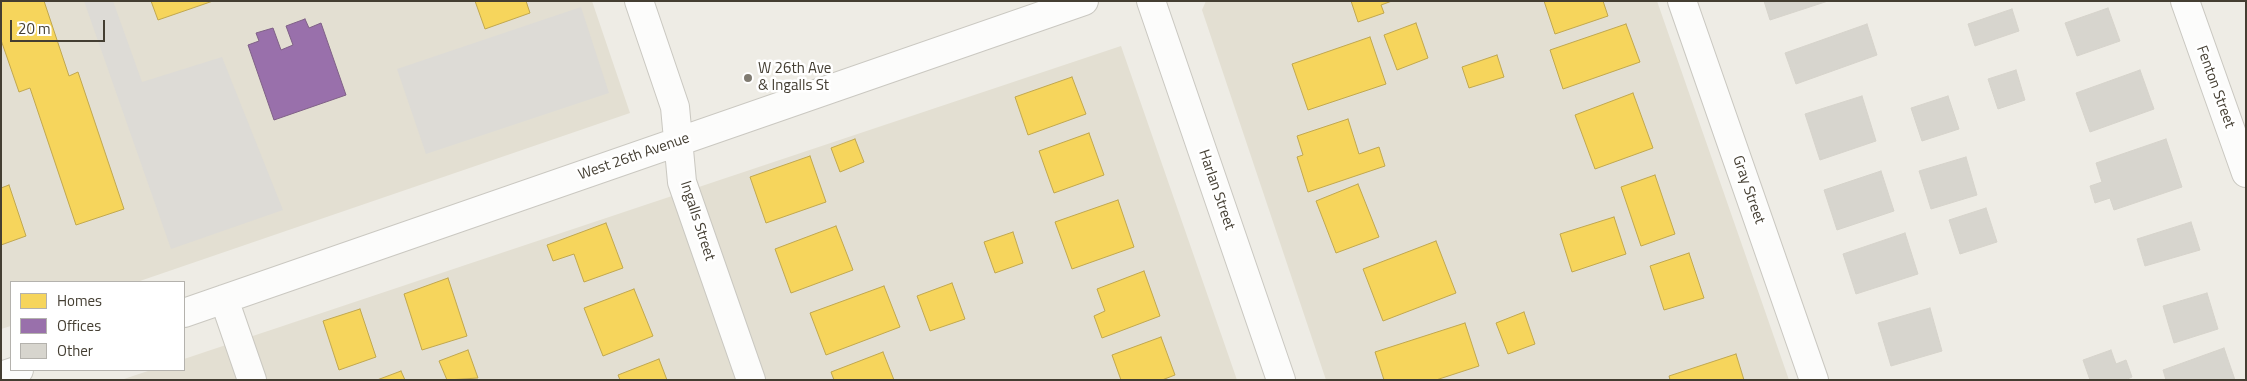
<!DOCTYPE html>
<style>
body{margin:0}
#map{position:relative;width:2247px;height:381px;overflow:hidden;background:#eeece5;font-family:"Titillium Web",sans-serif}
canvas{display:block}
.frame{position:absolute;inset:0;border:2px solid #443e32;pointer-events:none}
.legend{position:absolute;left:10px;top:281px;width:175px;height:90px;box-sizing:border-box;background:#fff;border:1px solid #b4b2ad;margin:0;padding:6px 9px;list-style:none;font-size:15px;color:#443e32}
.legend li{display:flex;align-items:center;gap:10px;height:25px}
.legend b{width:25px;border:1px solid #b4b2ad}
.scale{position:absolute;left:10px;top:20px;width:95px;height:22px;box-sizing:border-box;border:2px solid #443e32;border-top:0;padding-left:6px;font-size:15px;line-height:18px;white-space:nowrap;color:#443e32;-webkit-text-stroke:4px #fff;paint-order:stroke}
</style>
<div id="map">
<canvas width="2247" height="381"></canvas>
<div class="frame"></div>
<ul class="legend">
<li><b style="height:14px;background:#f6d55c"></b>Homes</li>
<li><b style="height:14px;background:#9970ab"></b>Offices</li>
<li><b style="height:14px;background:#d7d5ce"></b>Other</li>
</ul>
<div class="scale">20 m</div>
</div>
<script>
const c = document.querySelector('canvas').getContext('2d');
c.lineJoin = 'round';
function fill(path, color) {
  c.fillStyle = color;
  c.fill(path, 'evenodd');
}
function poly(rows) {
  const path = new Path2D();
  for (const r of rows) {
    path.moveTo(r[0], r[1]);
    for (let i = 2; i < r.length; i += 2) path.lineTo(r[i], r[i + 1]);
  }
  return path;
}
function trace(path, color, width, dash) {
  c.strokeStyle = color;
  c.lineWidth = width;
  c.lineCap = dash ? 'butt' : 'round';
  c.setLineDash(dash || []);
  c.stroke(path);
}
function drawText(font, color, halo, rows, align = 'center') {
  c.font = font + ' "Titillium Web",sans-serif';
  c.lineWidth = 5;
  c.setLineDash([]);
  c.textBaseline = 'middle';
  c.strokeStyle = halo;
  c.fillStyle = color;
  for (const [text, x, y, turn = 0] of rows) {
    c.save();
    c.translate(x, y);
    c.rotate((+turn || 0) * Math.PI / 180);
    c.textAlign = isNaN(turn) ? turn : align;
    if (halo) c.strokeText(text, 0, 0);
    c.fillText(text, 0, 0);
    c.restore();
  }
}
fill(poly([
 [1,1,592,1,630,113,137,282,11,282,11,326,1,329],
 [1206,1,1657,1,1789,380,1326,380,1202,10],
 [1121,46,1237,380,121,380,151,370,184,370,184,359]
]), '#e3dfd2');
fill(poly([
 [84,1,113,1,142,82,222,57,283,210,171,249],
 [581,7,609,93,426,154,397,69]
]), '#dddbd6');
const homes = poly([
 [1,1,44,1,69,76,78,72,124,209,76,225,30,88,19,92,1,40,1,1],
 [151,1,213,1,158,20,151,1],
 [475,1,526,1,530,13,485,29,475,1],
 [1351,1,1392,1,1381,5,1384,13,1358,22,1351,1],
 [1544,1,1603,1,1608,16,1555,34,1544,1],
 [1416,23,1428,58,1397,70,1384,35,1416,23],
 [1626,24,1640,62,1563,89,1550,50,1626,24],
 [1370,37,1386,84,1308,110,1292,64,1370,37],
 [1497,55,1504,77,1469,88,1462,67,1497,55],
 [1072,77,1086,114,1028,135,1015,97,1072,77],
 [1633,93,1653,148,1595,169,1575,115,1633,93],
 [1348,119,1359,154,1379,147,1385,166,1308,192,1297,157,1303,155,1297,136,1348,119],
 [1089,133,1104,175,1054,193,1039,151,1089,133],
 [855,139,864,162,840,172,831,148,855,139],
 [810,156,826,202,766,223,750,177,810,156],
 [1655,175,1675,234,1641,246,1621,187,1655,175],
 [1358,184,1379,237,1336,253,1316,201,1358,184],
 [9,185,26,236,1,245,1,188,9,185],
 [1118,200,1134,247,1072,269,1055,222,1118,200],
 [1614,217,1626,254,1572,272,1560,234,1614,217],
 [606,223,623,268,584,282,574,254,553,261,547,245,606,223],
 [836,226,853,270,791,293,775,249,836,226],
 [1013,232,1023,263,995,273,984,242,1013,232],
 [1436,241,1456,293,1383,321,1363,269,1436,241],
 [1689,253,1704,298,1664,310,1650,266,1689,253],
 [1144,271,1160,316,1102,338,1094,316,1105,311,1097,289,1144,271],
 [448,278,467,336,422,350,404,294,448,278],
 [952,283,965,319,930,331,917,296,952,283],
 [884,286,900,327,826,355,810,313,884,286],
 [634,289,653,336,603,356,584,308,634,289],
 [360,309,376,357,339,370,323,321,360,309],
 [1524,312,1535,344,1508,354,1496,323,1524,312],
 [1465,323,1479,366,1436,380,1384,380,1375,352,1465,323],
 [1161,337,1175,375,1162,380,1121,380,1112,355,1161,337],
 [468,350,478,378,447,380,439,361,468,350],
 [883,352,894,380,834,380,831,372,883,352],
 [1736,354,1744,380,1670,380,1669,376,1736,354],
 [659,359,667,380,620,380,618,375,659,359],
 [401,371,405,380,377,380,401,371]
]);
fill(homes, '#f6d55c');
trace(homes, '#c1a84f', 1);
const offices = poly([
 [305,19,309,28,321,23,346,95,274,120,248,45,259,41,256,33,273,28,281,50,293,45,286,26,305,19]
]);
fill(offices, '#9970ab');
trace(offices, '#806187', 1);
const building = poly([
 [1764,1,1828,1,1770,20,1764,1],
 [2108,8,2120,41,2077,56,2065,23,2108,8],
 [2012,9,2019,31,1975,46,1968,24,2012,9],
 [1867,24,1877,55,1796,84,1785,53,1867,24],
 [2016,70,2025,100,1998,109,1988,79,2016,70],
 [2140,70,2154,109,2090,132,2076,93,2140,70],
 [1862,96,1876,141,1820,160,1805,114,1862,96],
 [1948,96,1959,129,1922,141,1911,108,1948,96],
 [2166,139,2182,187,2114,210,2110,198,2095,203,2090,186,2102,182,2096,163,2166,139],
 [1966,157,1977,195,1931,209,1919,171,1966,157],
 [1881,171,1894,211,1837,230,1824,190,1881,171],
 [1986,208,1997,242,1960,254,1949,220,1986,208],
 [2191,222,2200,250,2145,266,2137,239,2191,222],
 [1905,233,1918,274,1856,294,1843,254,1905,233],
 [2207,293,2218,329,2174,343,2163,306,2207,293],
 [1930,308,1942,351,1891,366,1878,323,1930,308],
 [2224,348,2235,380,2166,380,2163,370,2224,348],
 [2111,350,2116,364,2126,360,2132,377,2125,380,2090,380,2083,360,2111,350]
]);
fill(building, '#d7d5ce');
trace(building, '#d6d3cb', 1);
const minor = poly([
 [639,1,675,107,682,182,751,380],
 [1151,1,1281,380],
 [1682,1,1814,380],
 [2185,1,2246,173],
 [224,299,252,380],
 [184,313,1084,1],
 [1,376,19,370]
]);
trace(minor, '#cac8c1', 30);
trace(minor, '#fcfcfb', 28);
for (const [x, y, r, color] of [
 [748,78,5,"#807b71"]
]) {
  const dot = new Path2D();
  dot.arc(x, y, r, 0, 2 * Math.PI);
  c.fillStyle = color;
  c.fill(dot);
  trace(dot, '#fff', 2);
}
drawText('15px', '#443e32', '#fff', [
 ["W 26th Ave",758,69],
 ["& Ingalls St",758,86]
], 'left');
drawText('15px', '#443e32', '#fff', [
 ["Fenton Street",2215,87,70],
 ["West 26th Avenue",634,157,-19],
 ["Harlan Street",1216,190,71],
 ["Gray Street",1748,190,71],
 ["Ingalls Street",697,221,72]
]);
</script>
